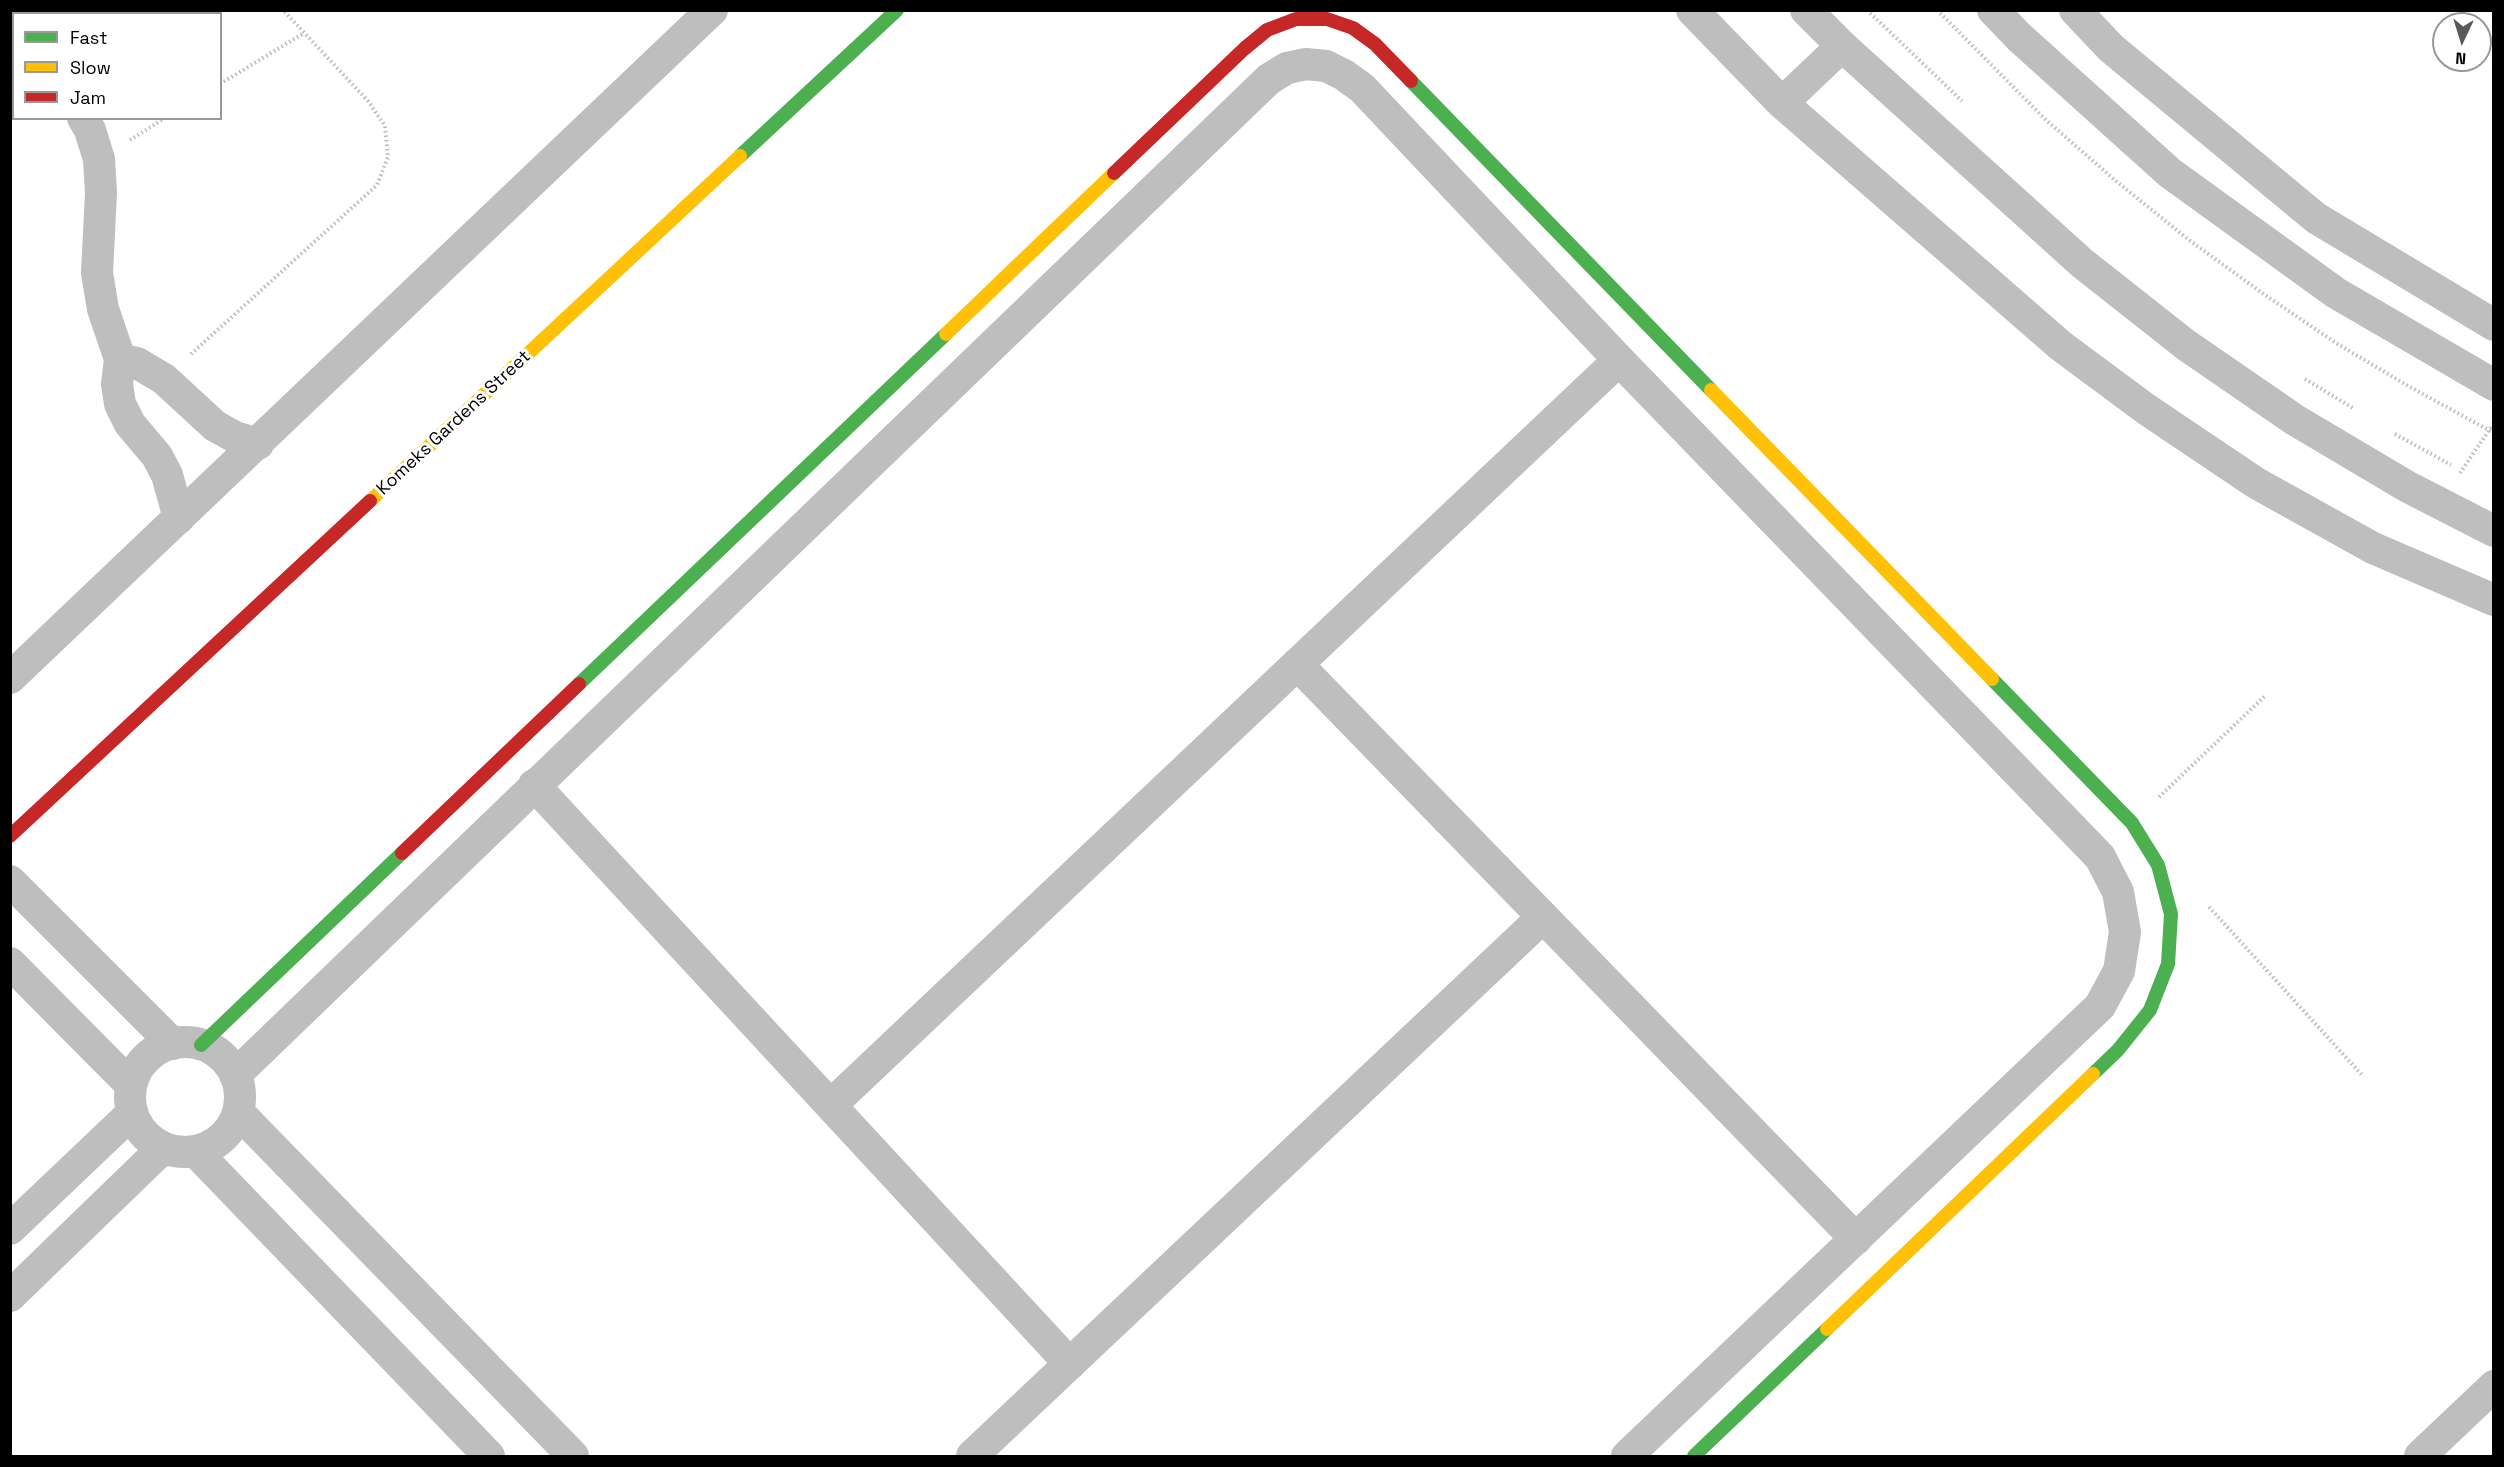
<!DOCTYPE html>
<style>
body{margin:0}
#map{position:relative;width:2504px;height:1467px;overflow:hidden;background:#fff;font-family:"Space Grotesk",sans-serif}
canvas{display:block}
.frame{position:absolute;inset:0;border:12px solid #000;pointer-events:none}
.legend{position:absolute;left:12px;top:12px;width:210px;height:108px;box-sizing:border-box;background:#fff;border:2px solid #999;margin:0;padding:8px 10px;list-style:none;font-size:18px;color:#000}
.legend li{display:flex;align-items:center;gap:12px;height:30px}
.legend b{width:30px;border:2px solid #999}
.north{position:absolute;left:2432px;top:12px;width:60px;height:60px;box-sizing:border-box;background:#fff;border:2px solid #999;border-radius:50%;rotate:184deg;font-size:16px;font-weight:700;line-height:24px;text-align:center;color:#000}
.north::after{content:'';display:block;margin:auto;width:21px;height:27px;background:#595959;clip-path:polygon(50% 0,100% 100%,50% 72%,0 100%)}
</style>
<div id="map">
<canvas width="2504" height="1467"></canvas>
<div class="frame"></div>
<ul class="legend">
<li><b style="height:8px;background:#4caf50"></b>Fast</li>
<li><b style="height:8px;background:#ffc107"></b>Slow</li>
<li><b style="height:8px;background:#c62828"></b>Jam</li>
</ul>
<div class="north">N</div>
</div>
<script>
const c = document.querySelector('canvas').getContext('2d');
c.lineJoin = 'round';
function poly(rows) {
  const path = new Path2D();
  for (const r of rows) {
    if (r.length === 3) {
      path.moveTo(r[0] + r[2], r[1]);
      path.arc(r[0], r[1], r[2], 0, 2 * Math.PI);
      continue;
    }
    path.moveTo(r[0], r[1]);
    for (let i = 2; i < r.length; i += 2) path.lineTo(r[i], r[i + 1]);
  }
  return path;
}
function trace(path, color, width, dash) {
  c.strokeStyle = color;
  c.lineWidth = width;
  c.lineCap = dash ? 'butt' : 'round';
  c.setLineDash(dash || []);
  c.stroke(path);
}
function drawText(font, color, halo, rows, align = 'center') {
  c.font = font + ' "Space Grotesk",sans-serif';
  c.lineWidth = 6;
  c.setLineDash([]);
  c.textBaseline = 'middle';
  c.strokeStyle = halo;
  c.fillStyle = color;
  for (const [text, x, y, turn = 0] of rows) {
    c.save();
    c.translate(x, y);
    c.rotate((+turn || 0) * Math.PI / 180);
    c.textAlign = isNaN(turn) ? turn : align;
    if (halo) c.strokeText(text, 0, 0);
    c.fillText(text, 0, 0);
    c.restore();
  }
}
trace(poly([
 [1867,10,1962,101],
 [1937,10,2046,120,2116,181,2189,240,2265,295,2336,343,2410,387,2494,433],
 [220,84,304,33],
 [130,140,165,118],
 [191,354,377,185,388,157,385,126,368,101,283,10],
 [2305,379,2353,408],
 [2395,434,2451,465],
 [2460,473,2494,423],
 [2159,797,2266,695],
 [2209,907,2362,1075]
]), '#b9b9b9', 4, [1.5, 3]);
trace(poly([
 [1692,10,1782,103,2061,346,2146,409,2256,483,2373,548,2494,600],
 [1806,10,1842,46,2082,263,2186,345,2295,420,2408,487,2494,531],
 [1993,10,2019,37,2170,173,2336,293,2494,385],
 [2075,10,2111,48,2316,218,2494,325],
 [10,31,14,35],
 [10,70,14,67],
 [1782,103,1842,46],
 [83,118,90,130,99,159,101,193,97,273,103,309,120,359,117,384,120,404,130,424,157,456,167,475,179,518],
 [120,359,137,363,164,379,215,426,235,437,258,444],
 [1297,664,1856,1239],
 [10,678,712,10],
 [534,785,1070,1364],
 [10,881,173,1044],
 [10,963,131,1085],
 [185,1097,55],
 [235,1075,1269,79,1287,68,1306,64,1326,66,1344,75,1362,88,1619,360,2100,857,2118,892,2125,932,2119,971,2100,1006,1627,1456],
 [831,1105,1619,360],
 [238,1112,573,1456],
 [195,1151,489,1456],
 [10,1229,132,1113],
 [10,1296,163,1148],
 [972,1456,1543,917],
 [2420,1456,2494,1386]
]), '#bebebe', 32);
trace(poly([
 [1411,81,1711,390],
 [740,156,897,10],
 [1992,679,2132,823,2158,865,2171,914,2168,964,2150,1010,2118,1050,2093,1074],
 [579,684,946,334],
 [201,1045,402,853],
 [1694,1456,1827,1329]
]), '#4caf50', 14);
trace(poly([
 [946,334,1114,173],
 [1711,390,1992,679],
 [370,501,740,156],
 [1827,1329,2093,1074]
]), '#ffc107', 14);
trace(poly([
 [1114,173,1244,49,1267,30,1296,19,1327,19,1353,28,1375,44,1411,81],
 [10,836,370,501],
 [402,853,579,684]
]), '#c62828', 14);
drawText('18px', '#000', '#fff', [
 ["Komeks Gardens Street",454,423,-43]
]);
</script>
